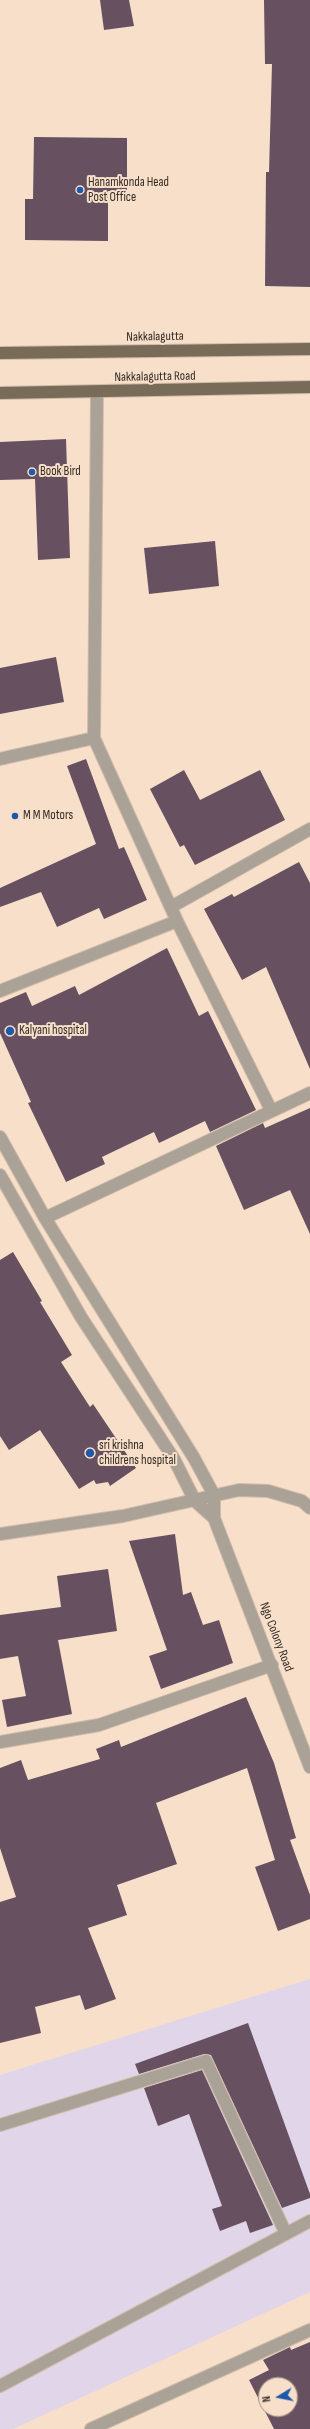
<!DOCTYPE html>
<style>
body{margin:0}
#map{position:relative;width:310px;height:2429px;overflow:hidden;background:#f7dfca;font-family:"Sofia Sans Condensed",sans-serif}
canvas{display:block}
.north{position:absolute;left:258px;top:2377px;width:40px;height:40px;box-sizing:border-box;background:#f7dfca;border:1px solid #a99787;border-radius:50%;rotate:260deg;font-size:11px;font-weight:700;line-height:16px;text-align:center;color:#342b23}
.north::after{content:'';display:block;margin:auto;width:14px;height:18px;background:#1f59aa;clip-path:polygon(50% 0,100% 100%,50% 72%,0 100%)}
</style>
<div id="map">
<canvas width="310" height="2429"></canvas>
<div class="north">N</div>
</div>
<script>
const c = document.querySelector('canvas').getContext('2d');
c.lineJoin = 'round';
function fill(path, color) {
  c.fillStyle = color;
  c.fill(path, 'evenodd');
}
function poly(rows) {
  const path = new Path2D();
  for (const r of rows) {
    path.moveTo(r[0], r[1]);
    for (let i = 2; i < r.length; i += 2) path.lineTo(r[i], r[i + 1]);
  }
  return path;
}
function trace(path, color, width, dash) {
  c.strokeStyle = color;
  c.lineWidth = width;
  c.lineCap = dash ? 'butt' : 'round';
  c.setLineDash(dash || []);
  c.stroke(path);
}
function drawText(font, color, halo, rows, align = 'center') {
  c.font = font + ' "Sofia Sans Condensed",sans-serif';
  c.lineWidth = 4;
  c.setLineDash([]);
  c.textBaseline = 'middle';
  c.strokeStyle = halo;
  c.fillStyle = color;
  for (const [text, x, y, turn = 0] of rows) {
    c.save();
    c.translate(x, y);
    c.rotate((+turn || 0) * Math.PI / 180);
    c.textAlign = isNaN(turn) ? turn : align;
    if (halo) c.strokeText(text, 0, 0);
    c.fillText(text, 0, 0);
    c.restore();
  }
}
fill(poly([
 [310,1979,310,2292,13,2429,0,2429,0,2075]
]), '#e1d5e9');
fill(poly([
 [100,0,129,0,134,26,104,30],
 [264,0,310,0,310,287,265,286,266,172,269,172,272,64,265,64],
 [34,137,127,138,127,192,108,191,108,241,25,240,25,199,33,199],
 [66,439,70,558,38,560,35,479,0,480,0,442],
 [215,541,219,586,149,594,144,548],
 [56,657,64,702,0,714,0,668],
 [86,759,119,849,124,847,147,900,104,919,99,908,57,927,41,892,0,907,0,888,96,844,67,766],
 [184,770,200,800,260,770,285,820,195,865,184,845,180,847,150,789],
 [299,862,310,883,310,1069,266,967,242,980,204,909,232,894,234,897],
 [167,948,199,1016,208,1011,256,1110,210,1132,205,1121,159,1143,154,1132,102,1157,105,1164,66,1182,28,1103,31,1102,0,1033,0,1003,26,992,32,1006,75,986,79,995],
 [310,1108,310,1234,290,1190,244,1210,216,1146,263,1123,265,1128],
 [13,1252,42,1301,40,1302,72,1355,61,1362,90,1407,93,1404,136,1468,110,1486,108,1482,96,1484,94,1480,79,1489,40,1430,9,1450,0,1436,0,1260],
 [175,1534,183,1595,191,1592,203,1625,219,1620,233,1663,161,1689,149,1656,167,1650,129,1541],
 [108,1569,117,1631,58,1640,72,1714,7,1727,2,1700,26,1696,18,1656,0,1659,0,1615,61,1607,57,1576],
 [246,1697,274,1763,296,1838,290,1840,310,1895,310,1919,278,1931,255,1867,275,1860,247,1768,156,1803,177,1864,117,1885,127,1915,88,1928,116,1999,85,2010,80,1995,35,2007,41,2033,0,2043,0,1902,16,1897,0,1848,0,1768,21,1760,28,1780,100,1759,96,1749,119,1740,121,1747],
 [248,2023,310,2194,310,2198,282,2208,211,2055,204,2054,139,2074,135,2064],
 [202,2070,273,2225,250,2233,246,2221,220,2231,212,2209,222,2206,189,2114,158,2126,144,2088],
 [310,2342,310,2429,274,2429,249,2380,269,2370,263,2360,290,2347,291,2350],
 [266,2385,290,2385,290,2409,266,2409]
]), '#675161');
const minor = poly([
 [94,738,97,392],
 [0,759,94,738,177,921,271,1110],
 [171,907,310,829],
 [0,991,177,921],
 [0,1137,45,1218,194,1458,214,1495,214,1518],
 [0,1175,81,1317,174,1459,195,1501,214,1518,310,1767],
 [45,1218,310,1093],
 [0,1534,123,1516,239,1490,268,1491,302,1501,310,1508],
 [0,1742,99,1725,272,1665],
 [0,2125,206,2061,286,2234],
 [0,2386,310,2221],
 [91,2429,310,2330]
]);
const major = poly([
 [0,353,310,349],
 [0,393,310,387]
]);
trace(minor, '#d0bba9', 14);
trace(major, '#d0bba9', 14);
trace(minor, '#aaa297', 12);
trace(major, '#786b58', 12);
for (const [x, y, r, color] of [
 [80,190,4,"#1f59aa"],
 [32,472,4,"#1f59aa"],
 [15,816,4,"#1f59aa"],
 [10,1031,5,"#1f59aa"],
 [90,1453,5,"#1f59aa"]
]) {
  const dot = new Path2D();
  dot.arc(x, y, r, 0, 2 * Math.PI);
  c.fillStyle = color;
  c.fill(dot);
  trace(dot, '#f7dfca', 1.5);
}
drawText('13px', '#342b23', '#f7dfca', [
 ["Hanamkonda Head",88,183],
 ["Post Office",88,198],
 ["Book Bird",40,472],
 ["M M Motors",23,816],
 ["Kalyani hospital",19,1031],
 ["sri krishna",99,1446],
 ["childrens hospital",99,1461]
], 'left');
drawText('13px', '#342b23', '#f7dfca', [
 ["Nakkalagutta",155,337,-1],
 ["Nakkalagutta Road",155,377,-1],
 ["Ngo Colony Road",276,1637,69]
]);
</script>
